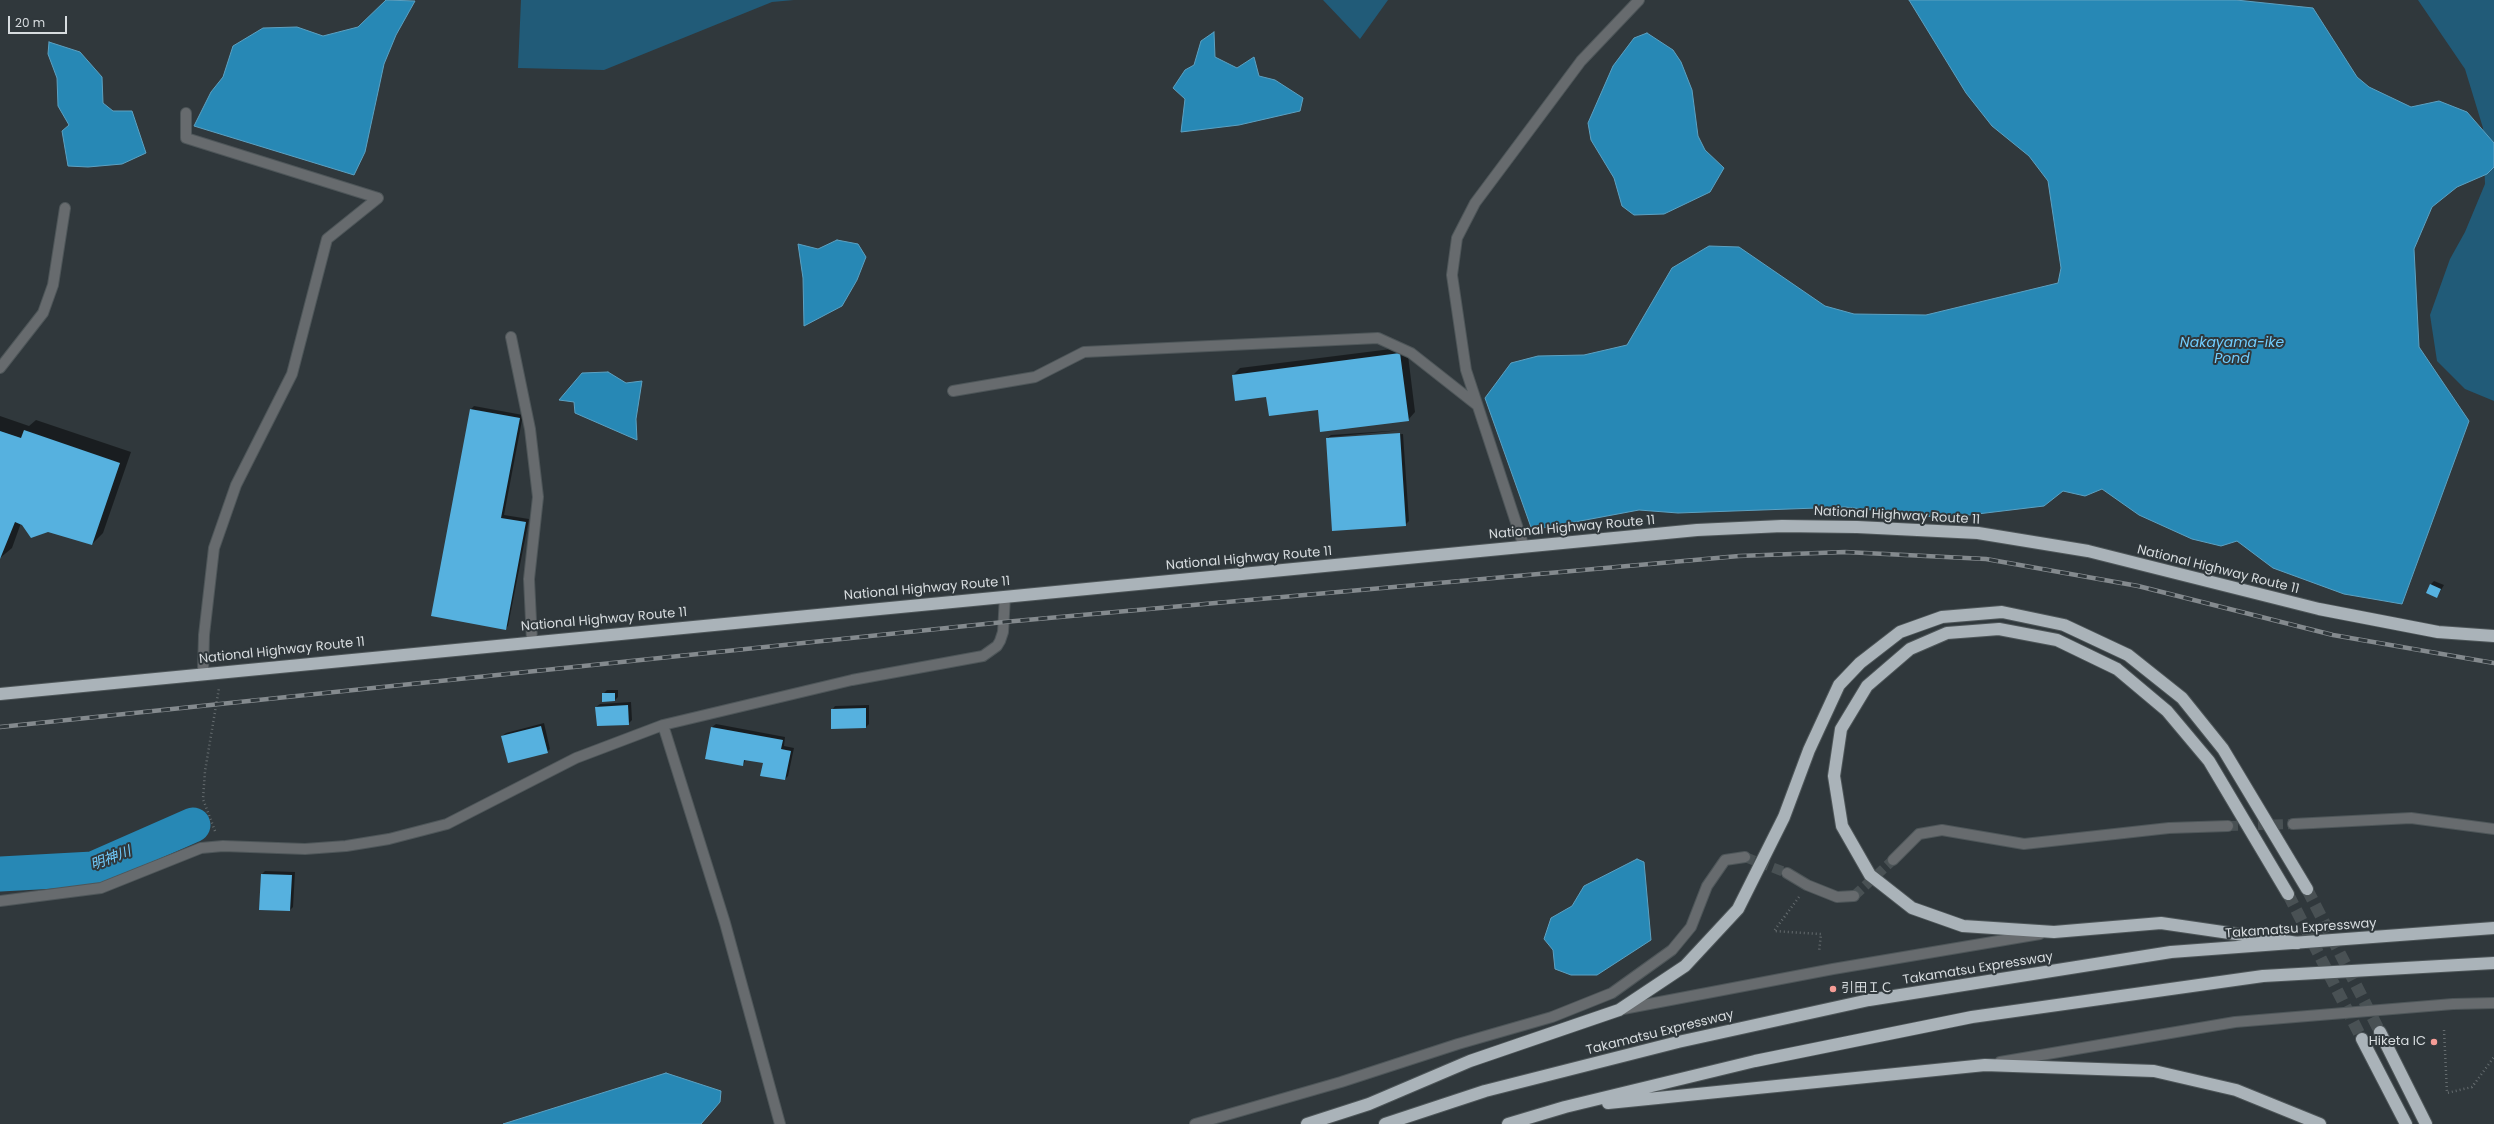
<!DOCTYPE html>
<meta charset="utf-8">
<style>
body{margin:0}
#map{position:relative;width:2494px;height:1124px;overflow:hidden;background:#30383c;font-family:Poppins,sans-serif}
canvas{display:block}
.scale{position:absolute;left:8px;top:16px;width:59px;height:18px;box-sizing:border-box;border:2px solid #d7dcdf;border-top:0;padding-left:5px;font-size:12px;line-height:14px;white-space:nowrap;color:#d7dcdf;-webkit-text-stroke:3px #30383c;paint-order:stroke}
</style>
<div id="map">
<canvas width="2494" height="1124"></canvas>
<div class="scale">20 m</div>
</div>
<script>
const c = document.querySelector('canvas').getContext('2d');
c.lineJoin = 'round';
function fill(path, color) {
  c.fillStyle = color;
  c.fill(path, 'evenodd');
}
function poly(rows) {
  const path = new Path2D();
  for (const r of rows) {
    path.moveTo(r[0], r[1]);
    for (let i = 2; i < r.length; i += 2) path.lineTo(r[i], r[i + 1]);
  }
  return path;
}
function trace(path, color, width, dash) {
  c.strokeStyle = color;
  c.lineWidth = width;
  c.lineCap = dash ? 'butt' : 'round';
  c.setLineDash(dash || []);
  c.stroke(path);
}
function drawText(font, color, halo, rows, align = 'center') {
  c.font = font + ' Poppins,"Noto Sans JP",sans-serif';
  c.lineWidth = 4;
  c.setLineDash([]);
  c.textBaseline = 'middle';
  c.strokeStyle = halo;
  c.fillStyle = color;
  for (const [text, x, y, turn = 0] of rows) {
    c.save();
    c.translate(x, y);
    c.rotate((+turn || 0) * Math.PI / 180);
    c.textAlign = isNaN(turn) ? turn : align;
    if (halo) c.strokeText(text, 0, 0);
    c.fillText(text, 0, 0);
    c.restore();
  }
}
fill(poly([
 [521,0,794,0,772,2,604,70,518,68],
 [1323,0,1388,0,1360,39],
 [2418,0,2494,0,2494,401,2465,389,2437,361,2430,315,2450,259,2465,232,2485,184,2483,128,2465,69]
]), '#215b78');
const water = poly([
 [386,0,415,1,396,35,384,64,365,152,354,175,194,126,211,92,223,77,233,46,263,28,297,27,323,36,358,27,386,0],
 [1909,0,2236,0,2313,8,2357,77,2369,87,2411,107,2439,101,2467,112,2494,143,2494,167,2487,174,2457,187,2432,207,2414,249,2419,347,2469,421,2402,604,2344,594,2273,568,2237,541,2221,546,2192,539,2139,515,2102,489,2085,496,2063,491,2044,506,1944,518,1845,507,1678,513,1639,510,1532,530,1485,398,1511,363,1538,356,1584,355,1627,345,1672,268,1709,246,1739,247,1825,306,1854,314,1926,315,2058,283,2061,268,2048,181,2029,156,1992,126,1966,93,1909,0],
 [1214,32,1215,57,1237,68,1254,57,1259,76,1275,80,1303,98,1300,111,1239,125,1181,132,1185,99,1173,88,1185,70,1194,65,1201,41,1214,32],
 [1647,33,1673,50,1681,62,1692,90,1698,136,1705,150,1724,168,1710,192,1664,214,1634,215,1622,206,1614,178,1591,140,1588,123,1613,66,1634,38,1647,33],
 [49,42,80,52,102,77,103,103,113,111,132,111,146,153,122,164,88,167,68,166,62,131,69,125,58,106,57,78,48,54,49,42],
 [837,240,858,244,866,257,857,280,842,306,804,326,803,278,798,244,818,249,837,240],
 [608,372,626,383,642,381,636,419,637,440,575,413,574,402,559,400,582,373,608,372],
 [1637,859,1644,862,1651,940,1597,975,1571,975,1555,969,1553,950,1544,939,1551,918,1572,906,1584,886,1637,859],
 [666,1073,721,1091,720,1102,701,1124,503,1124,666,1073]
]);
fill(water, '#2788b5');
trace(water, '#5ca1c2', 1);
fill(poly([
 [1407,347,1415,412,1408,420,1318,409,1267,396,1236,400,1233,375,1240,368],
 [474,406,523,415,504,515,529,519,508,626,505,629,432,615,471,409],
 [0,416,29,426,36,420,131,452,103,533,92,544,21,523,12,548,0,558],
 [1403,430,1329,437,1329,439,1403,434,1409,521,1405,525,1327,438,1331,435],
 [2434,581,2444,585,2437,597,2431,584],
 [607,690,618,690,618,697,615,700,603,694],
 [631,702,632,720,628,724,596,707,600,704],
 [869,705,869,724,866,727,832,710,835,706],
 [544,723,550,749,547,752,502,736,506,733],
 [716,724,785,737,784,746,794,748,788,776,785,779,764,762,746,759,743,765,712,727],
 [265,871,295,872,293,907,290,910,262,874]
]), '#0007');
trace(poly([
 [0,874,93,869,193,825]
]), '#2788b5', 35);
fill(poly([
 [1400,353,1409,421,1320,432,1318,410,1269,416,1266,397,1235,401,1232,375],
 [470,409,520,418,501,518,526,522,506,630,431,616],
 [24,430,120,463,92,545,48,532,31,538,22,525,15,522,0,559,0,431,21,438],
 [1400,433,1406,526,1332,531,1326,438],
 [2430,584,2441,589,2437,598,2426,593],
 [602,693,615,693,615,701,602,702],
 [628,705,629,725,597,726,595,707],
 [866,708,866,728,831,729,831,709],
 [541,726,548,753,508,763,501,736],
 [711,727,783,740,781,749,791,751,785,780,760,776,763,763,744,760,743,766,705,759],
 [261,874,292,875,290,911,259,910]
]), '#56b1df');
trace(poly([
 [2228,826,2293,824],
 [1745,857,1787,873],
 [1854,896,1893,860]
]), '#495154', 10, [10, 5]);
trace(poly([
 [2307,889,2380,1032],
 [2288,894,2362,1039]
]), '#495154', 12, [12, 6]);
const minor = poly([
 [186,113,186,138,378,198,327,239,292,374,236,485,214,548,204,635,203,673],
 [511,337,530,429,538,497,529,579,532,641],
 [0,368,43,313,53,285,65,208],
 [953,391,1035,377,1084,352,1378,338,1411,353,1477,405],
 [1524,547,1466,370,1452,275,1457,238,1475,203,1581,61,1639,0],
 [663,725,725,923,780,1124],
 [2293,824,2411,818,2494,829],
 [1893,860,1919,834,1942,830,2024,844,2169,828,2228,826],
 [1787,873,1807,885,1837,897,1854,896],
 [0,901,101,888,201,848,223,846,305,849,346,846,389,839,447,824,576,758,663,725,852,680,983,656,997,646,1000,641,1003,632,1005,596],
 [1623,1009,1833,969,2040,934],
 [2000,1062,2235,1022,2453,1004,2494,1003],
 [1195,1124,1341,1082,1458,1044,1552,1017,1612,993,1672,950,1691,927,1707,886,1725,860,1745,857]
]);
const highway = poly([
 [0,694,1697,530,1782,526,1857,527,1978,533,2088,551,2319,609,2438,632,2494,636],
 [2288,894,2209,761,2167,711,2117,669,2057,640,1999,629,1947,633,1910,649,1867,686,1841,729,1834,776,1842,826,1870,875,1912,908,1963,926,2054,932,2161,923,2298,943],
 [2380,1032,2426,1124],
 [2362,1039,2406,1124],
 [1608,1103,1985,1065,2154,1071,2236,1090,2320,1124],
 [1307,1124,1369,1104,1470,1061,1619,1010,1685,966,1738,909,1784,817,1809,750,1839,685,1860,663,1900,632,1942,617,2002,612,2064,625,2128,655,2182,698,2223,749,2307,889],
 [1385,1124,1485,1091,1678,1042,1869,1000,2171,952,2494,928],
 [1508,1124,1565,1107,1755,1061,1972,1017,2263,976,2494,963]
]);
trace(minor, '#4e5659', 12);
trace(highway, '#4e5659', 14);
trace(poly([
 [215,831,203,799,205,771,219,688],
 [1799,897,1774,931,1821,934,1819,952],
 [2444,1030,2447,1093,2472,1087,2494,1057]
]), '#656c6f', 2.5, [1, 3]);
trace(minor, '#676b6e', 10);
trace(highway, '#aab3b9', 12);
const rail = poly([
 [0,727,1004,622,1739,556,1845,552,1986,559,2138,586,2333,635,2494,663]
]);
trace(rail, '#848a8e', 4.5);
trace(rail, '#30383c', 3, [9]);
for (const [x, y, r, color] of [
 [1833,989,4,"#f59c96"],
 [2434,1042,4,"#f59c96"]
]) {
  const dot = new Path2D();
  dot.arc(x, y, r, 0, 2 * Math.PI);
  c.fillStyle = color;
  c.fill(dot);
  trace(dot, '#30383c', 1.5);
}
drawText('13px', '#d7dcdf', '#30383c', [
 ["National Highway Route 11",1897,516,3],
 ["National Highway Route 11",1572,528,-5],
 ["National Highway Route 11",1249,559,-5],
 ["National Highway Route 11",2218,570,14],
 ["National Highway Route 11",927,589,-5],
 ["National Highway Route 11",604,620,-5],
 ["National Highway Route 11",282,651,-6],
 ["Takamatsu Expressway",2301,929,-4],
 ["Takamatsu Expressway",1978,969,-9],
 ["Takamatsu Expressway",1660,1033,-14]
]);
drawText('13px', '#d7dcdf', '#30383c', [
 ["引田ＩＣ",1841,989],
 ["Hiketa IC",2426,1042,"right"]
], 'left');
drawText('italic 14px', '#71cdfe', '#30383c', [
 ["Nakayama-ike",2232,343],
 ["Pond",2232,359],
 ["明神川",111,859,-21]
]);
</script>
